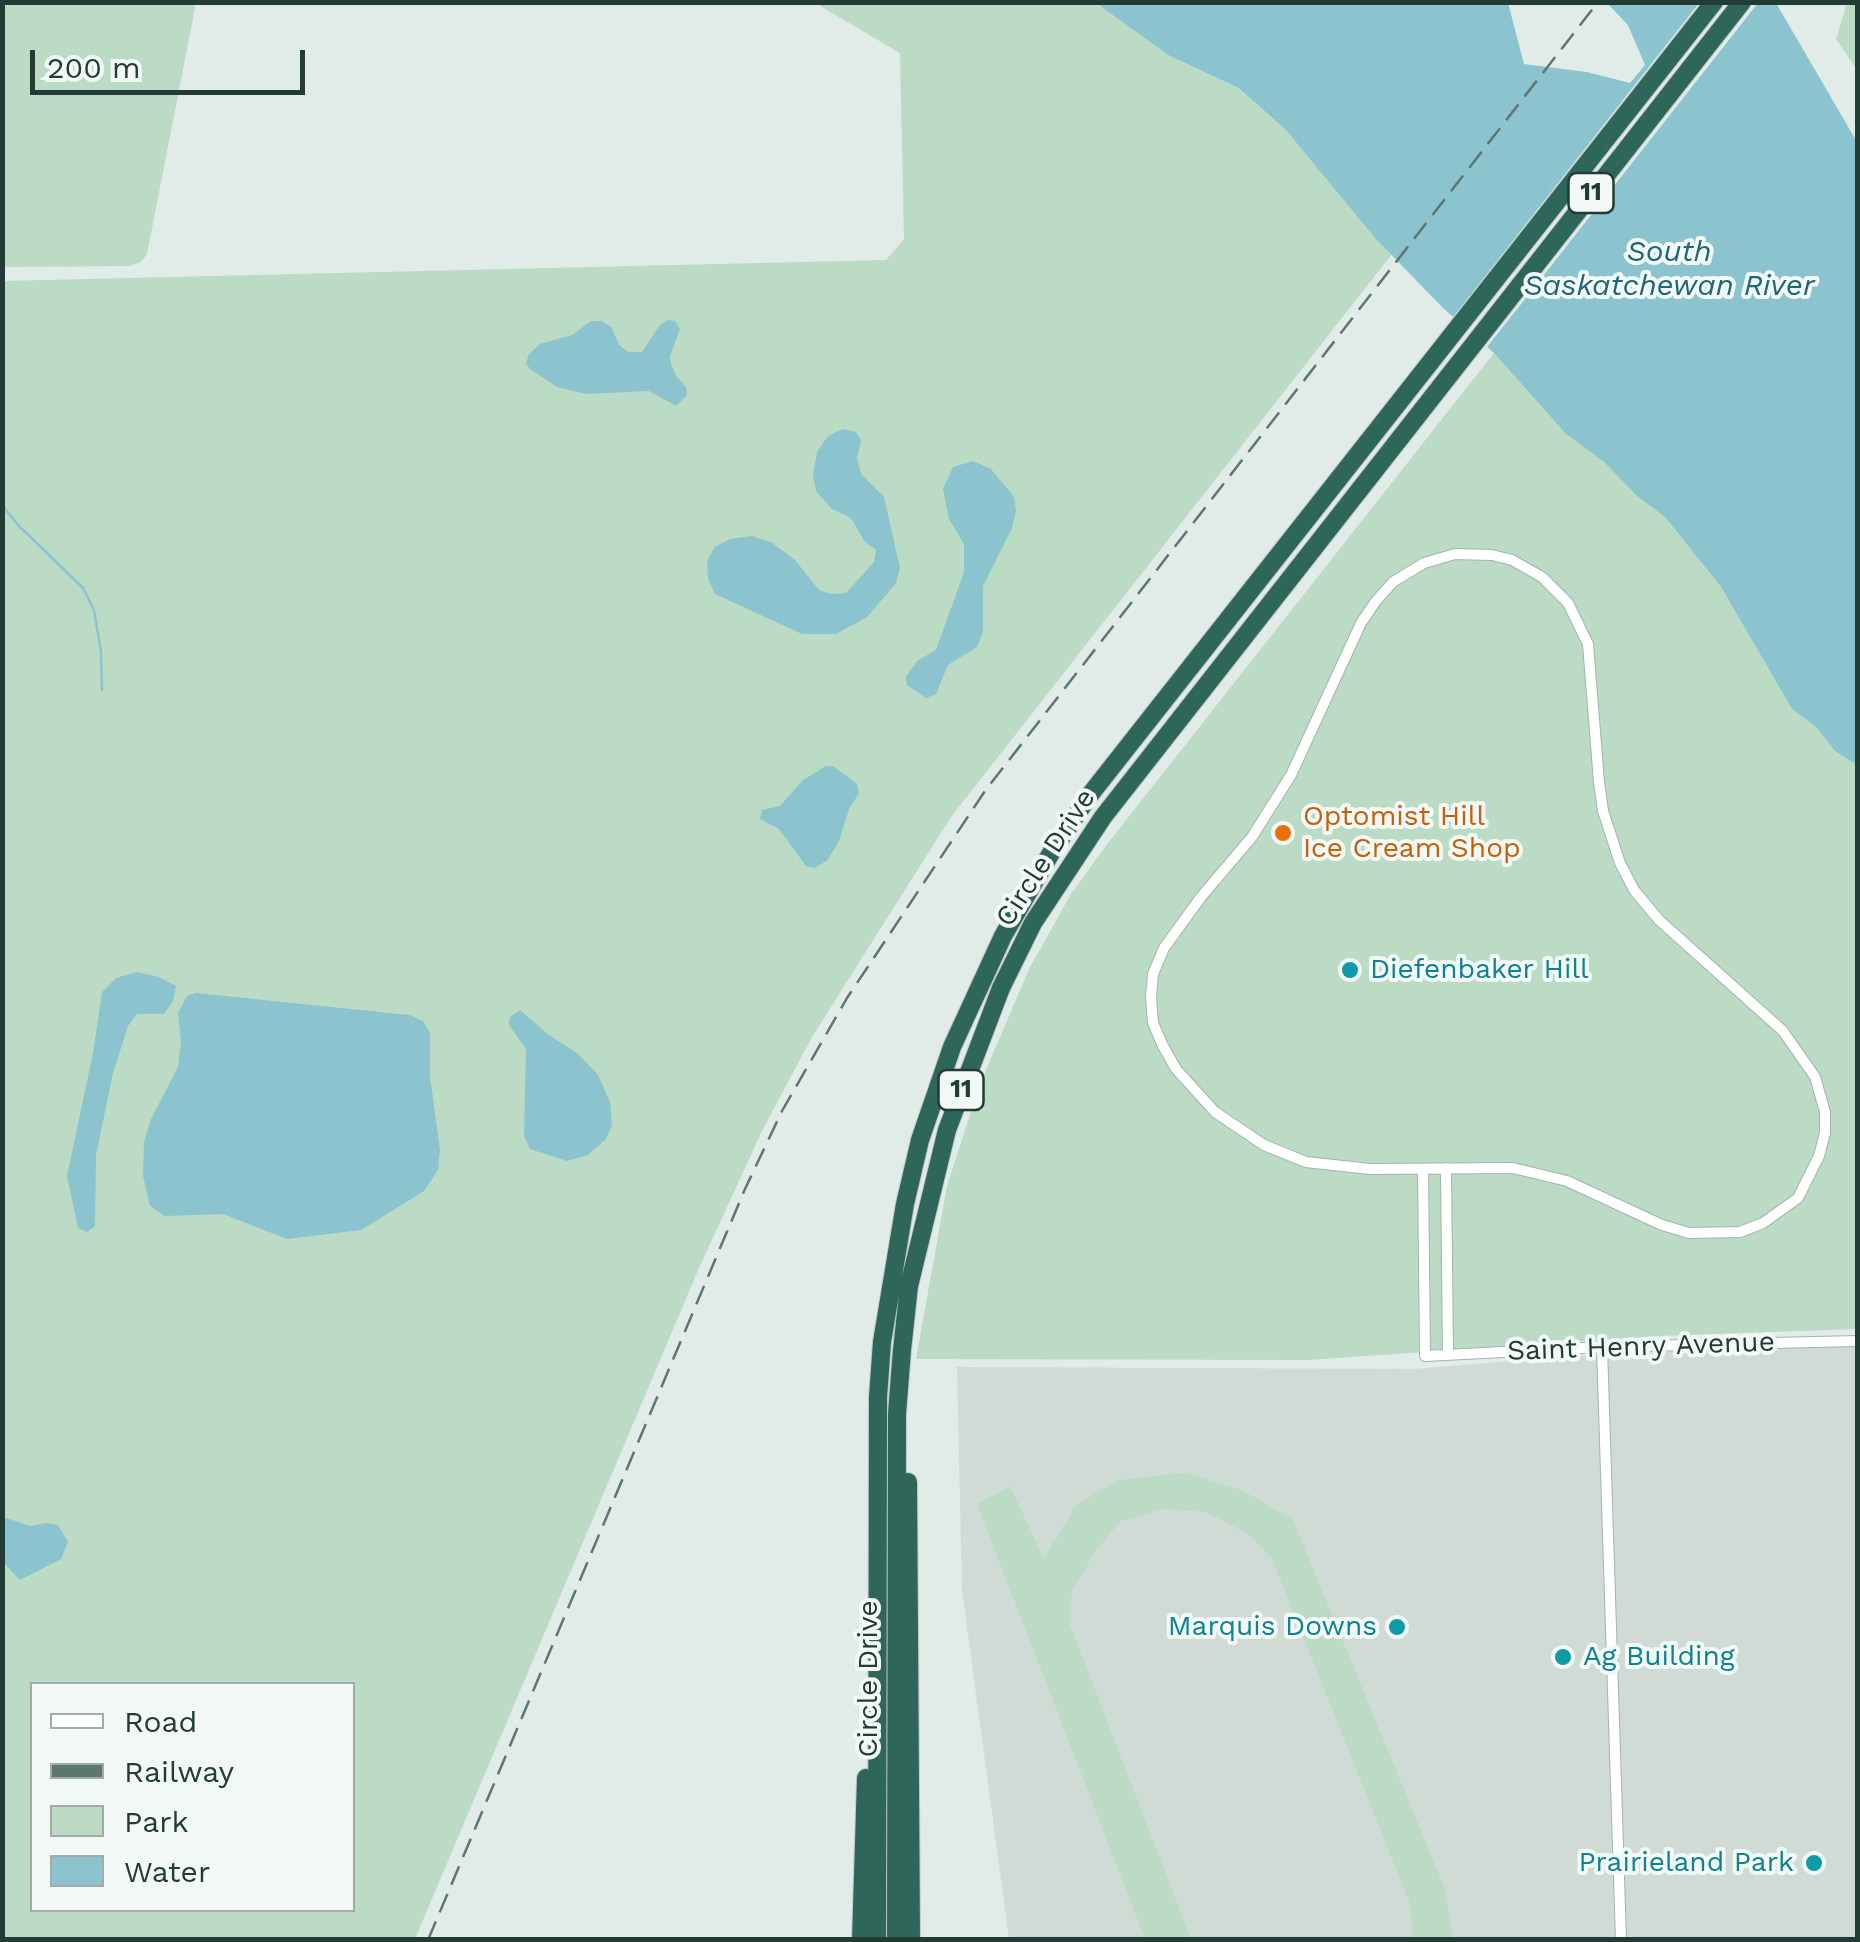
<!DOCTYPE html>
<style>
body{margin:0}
#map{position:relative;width:1860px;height:1942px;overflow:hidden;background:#e1ebe7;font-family:"Work Sans",sans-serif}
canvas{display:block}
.frame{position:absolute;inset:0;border:5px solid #223b34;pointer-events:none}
.legend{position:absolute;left:30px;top:1682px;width:325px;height:230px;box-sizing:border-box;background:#f2f8f5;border:2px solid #9faca8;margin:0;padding:12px 18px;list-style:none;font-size:30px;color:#223b34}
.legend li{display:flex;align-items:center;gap:20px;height:50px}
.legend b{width:50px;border:2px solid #9faca8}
.scale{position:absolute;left:30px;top:50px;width:275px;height:45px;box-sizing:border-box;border:5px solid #223b34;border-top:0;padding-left:12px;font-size:30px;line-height:35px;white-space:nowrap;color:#223b34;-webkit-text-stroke:8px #f2f8f5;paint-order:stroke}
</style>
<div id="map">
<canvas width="1860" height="1942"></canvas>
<div class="frame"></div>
<ul class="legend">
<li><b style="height:12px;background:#fff"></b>Road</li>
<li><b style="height:12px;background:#5d7770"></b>Railway</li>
<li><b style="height:28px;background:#bbdbc4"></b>Park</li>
<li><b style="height:28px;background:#8bc4ce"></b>Water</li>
</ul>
<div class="scale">200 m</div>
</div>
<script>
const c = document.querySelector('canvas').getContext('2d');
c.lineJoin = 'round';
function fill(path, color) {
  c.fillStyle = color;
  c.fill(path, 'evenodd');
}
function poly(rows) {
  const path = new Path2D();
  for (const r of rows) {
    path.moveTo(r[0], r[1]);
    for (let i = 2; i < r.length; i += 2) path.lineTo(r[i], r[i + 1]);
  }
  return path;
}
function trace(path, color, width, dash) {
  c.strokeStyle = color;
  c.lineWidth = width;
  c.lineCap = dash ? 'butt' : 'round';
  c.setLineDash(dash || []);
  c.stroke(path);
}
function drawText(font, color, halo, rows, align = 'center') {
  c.font = font + ' "Work Sans",sans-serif';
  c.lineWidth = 8;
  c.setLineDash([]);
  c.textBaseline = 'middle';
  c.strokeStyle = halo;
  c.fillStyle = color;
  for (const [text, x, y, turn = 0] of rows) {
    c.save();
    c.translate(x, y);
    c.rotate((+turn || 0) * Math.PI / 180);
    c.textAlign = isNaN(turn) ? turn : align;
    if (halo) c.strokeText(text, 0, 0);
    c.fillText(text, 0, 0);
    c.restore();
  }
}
fill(poly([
 [1803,1346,1857,1347,1857,1939,1009,1939,962,1590,957,1367,1413,1369,1572,1356]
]), '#d0dbd6');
fill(poly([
 [2,3,196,3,147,254,141,262,129,266,3,267],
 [815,3,1096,3,1168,55,1237,88,1285,129,1392,254,951,817,812,1037,762,1131,699,1268,415,1939,3,1939,3,281,886,260,904,239,900,53],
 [32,1684,352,1684,352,1910,32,1910],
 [1847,3,1857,3,1857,70,1836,39],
 [1494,353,1566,434,1604,462,1637,496,1665,517,1721,587,1792,709,1816,727,1835,751,1857,765,1857,1329,1658,1336,1308,1360,916,1359,947,1186,980,1084,1029,969,1071,894,1108,843],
 [1184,1473,1242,1490,1293,1520,1445,1889,1453,1939,1413,1939,1410,1904,1272,1559,1247,1533,1204,1511,1163,1509,1121,1521,1095,1552,1072,1591,1070,1625,1191,1939,1145,1939,977,1504,1010,1486,1044,1559,1076,1505,1118,1480]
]), '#bbdbc4');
fill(poly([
 [1096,3,1508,3,1524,64,1587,72,1630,83,1645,65,1628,25,1607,3,1776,3,1857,142,1857,765,1835,751,1816,727,1792,709,1721,587,1665,517,1637,496,1604,462,1566,434,1494,353,1443,308,1377,240,1285,129,1238,88,1168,55],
 [668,320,675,321,680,329,670,356,671,364,676,376,686,387,687,395,676,406,649,391,586,394,557,387,530,369,526,363,529,354,540,344,572,335,591,321,602,321,612,328,619,345,628,352,642,352,660,325],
 [843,429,856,432,861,440,857,459,861,474,884,497,900,568,896,583,867,617,836,634,802,634,715,594,708,579,707,561,715,547,730,539,752,536,771,542,795,560,819,590,831,594,846,593,874,562,876,550,865,542,851,518,832,509,816,491,813,475,817,452,828,436],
 [973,461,991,469,1014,497,1016,511,1012,528,983,586,983,632,977,647,948,665,936,694,926,698,907,685,906,677,917,661,936,650,964,572,964,544,949,519,943,489,953,467],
 [826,766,833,766,857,784,859,793,849,809,839,841,827,861,814,868,806,866,779,829,760,819,762,810,780,806,803,780],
 [137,972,159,977,176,986,173,1001,164,1014,137,1014,128,1026,113,1073,96,1155,95,1226,87,1232,78,1228,67,1176,93,1053,102,992,116,978],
 [196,993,409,1015,423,1021,430,1033,430,1076,440,1150,438,1170,424,1191,361,1230,287,1239,223,1214,165,1216,150,1206,143,1176,144,1142,151,1119,178,1067,181,1042,178,1013,187,996],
 [520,1010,549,1035,577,1053,598,1075,610,1102,612,1125,606,1139,588,1155,567,1161,530,1149,524,1136,526,1049,509,1025,510,1017],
 [3,1517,31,1526,47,1523,58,1525,68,1542,61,1559,20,1580,3,1562]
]), '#8bc4ce');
fill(poly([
 [1699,3,1758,3,1484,351,1450,321]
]), '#e1ebe7');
trace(poly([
 [2,505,18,525,83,588,94,610,101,652,102,690]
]), '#8bc4ce', 2.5);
const minor = poly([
 [1455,554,1492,555,1512,560,1542,577,1568,603,1588,644,1599,782,1603,811,1620,863,1634,890,1659,920,1783,1031,1815,1077,1825,1112,1825,1133,1819,1156,1798,1198,1763,1223,1740,1232,1689,1233,1662,1225,1567,1181,1513,1168,1370,1169,1306,1162,1264,1145,1215,1112,1176,1069,1163,1046,1153,1023,1151,997,1153,974,1164,948,1201,897,1252,837,1291,775,1361,623,1376,601,1393,582,1424,563,1455,554],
 [1446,1168,1448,1355],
 [1423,1169,1425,1356,1602,1347,1858,1341],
 [1602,1347,1621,1940]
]);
const motorway = poly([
 [908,1482,911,1940],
 [861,1940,866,1778],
 [877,1940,878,1397,882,1342,905,1204,920,1140,952,1047,1003,936,1051,853,1089,796,1714,2],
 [896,1940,897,1414,902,1350,909,1286,947,1130,1001,988,1033,923,1103,817,1742,2]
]);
trace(minor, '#a4b3ae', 12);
trace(motorway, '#c1c8c6', 20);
trace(minor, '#fff', 10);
trace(motorway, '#2f665a', 18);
trace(poly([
 [428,1940,745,1189,782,1111,847,998,985,791,1598,2]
]), '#5d7770', 2.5, [20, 10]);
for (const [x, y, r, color] of [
 [1283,833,10,"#e8710a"],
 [1350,970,10,"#0f9aa8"],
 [1397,1627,10,"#0f9aa8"],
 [1563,1657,10,"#0f9aa8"],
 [1814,1863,10,"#0f9aa8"]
]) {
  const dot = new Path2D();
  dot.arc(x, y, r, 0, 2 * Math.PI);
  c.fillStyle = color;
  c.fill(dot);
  trace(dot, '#f2f8f5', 4);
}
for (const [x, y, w] of [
 [1591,193,45],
 [961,1090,45]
]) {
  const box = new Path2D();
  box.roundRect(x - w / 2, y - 20, w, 40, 8);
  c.fillStyle = '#f2f8f5';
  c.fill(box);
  trace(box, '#223b34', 2.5);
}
drawText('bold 25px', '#223b34', null, [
 ["11",1591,193],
 ["11",961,1090]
]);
drawText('28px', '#c56008', '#f2f8f5', [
 ["Optomist Hill",1303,817],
 ["Ice Cream Shop",1303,849]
], 'left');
drawText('28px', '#223b34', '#f2f8f5', [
 ["Circle Drive",1046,858,-57],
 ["Saint Henry Avenue",1641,1347,-2],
 ["Circle Drive",869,1679,-90]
]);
drawText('28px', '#0d838f', '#f2f8f5', [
 ["Diefenbaker Hill",1370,970],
 ["Marquis Downs",1377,1627,"right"],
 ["Ag Building",1583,1657],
 ["Prairieland Park",1794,1863,"right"]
], 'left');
drawText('italic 30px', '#1f6774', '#f2f8f5', [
 ["South",1669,252],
 ["Saskatchewan River",1669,286]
]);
</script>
